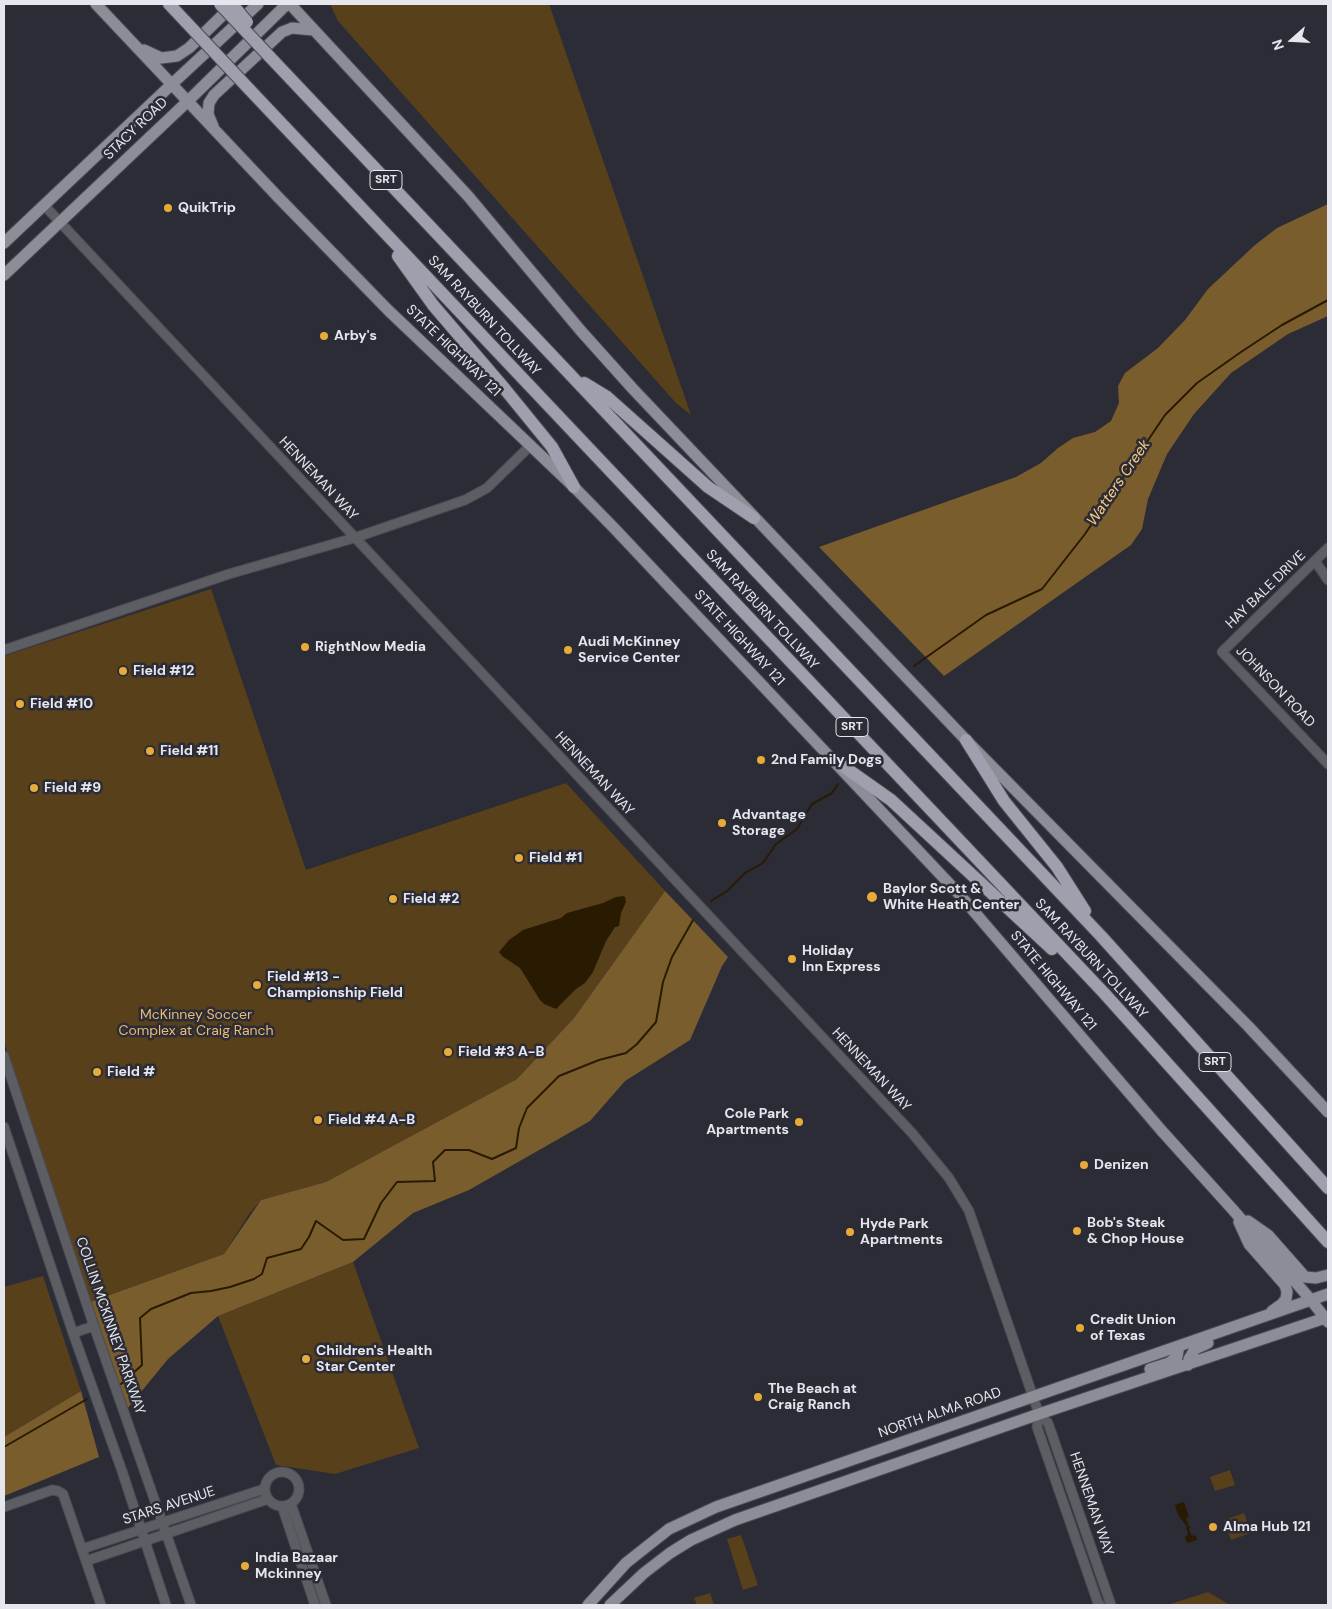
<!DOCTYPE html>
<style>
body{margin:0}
#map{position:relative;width:1332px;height:1609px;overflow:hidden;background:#2c2c37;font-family:"DM Sans",sans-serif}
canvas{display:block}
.frame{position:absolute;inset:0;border:5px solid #e6e6ee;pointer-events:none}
.north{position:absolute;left:1267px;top:15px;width:50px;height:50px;-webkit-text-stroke:4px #2c2c37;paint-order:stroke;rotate:251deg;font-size:14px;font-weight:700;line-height:20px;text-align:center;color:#e6e6ee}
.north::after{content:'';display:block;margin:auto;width:18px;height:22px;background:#e6e6ee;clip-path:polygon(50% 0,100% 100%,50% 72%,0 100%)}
</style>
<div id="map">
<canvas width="1332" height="1609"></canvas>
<div class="frame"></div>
<div class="north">N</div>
</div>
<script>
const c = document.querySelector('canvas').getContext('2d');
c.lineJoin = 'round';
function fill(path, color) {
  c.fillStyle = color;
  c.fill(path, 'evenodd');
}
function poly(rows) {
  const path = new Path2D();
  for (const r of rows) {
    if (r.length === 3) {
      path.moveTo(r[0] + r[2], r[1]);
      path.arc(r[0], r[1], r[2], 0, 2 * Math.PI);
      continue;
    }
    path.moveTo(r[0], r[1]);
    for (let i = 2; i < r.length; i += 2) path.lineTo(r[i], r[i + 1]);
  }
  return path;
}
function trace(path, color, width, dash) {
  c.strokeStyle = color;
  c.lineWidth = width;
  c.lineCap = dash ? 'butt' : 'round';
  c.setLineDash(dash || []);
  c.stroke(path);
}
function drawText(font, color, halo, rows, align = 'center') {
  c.font = font + ' "DM Sans",sans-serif';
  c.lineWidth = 5;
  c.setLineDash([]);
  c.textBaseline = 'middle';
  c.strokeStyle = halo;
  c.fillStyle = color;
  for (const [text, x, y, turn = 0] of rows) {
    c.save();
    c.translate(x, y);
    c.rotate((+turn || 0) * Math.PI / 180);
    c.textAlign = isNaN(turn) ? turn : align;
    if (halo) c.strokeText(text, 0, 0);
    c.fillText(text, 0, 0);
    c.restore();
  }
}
fill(poly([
 [330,4,549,4,691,415,676,403,338,21],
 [211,589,306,870,566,783,665,891,574,1018,517,1079,326,1182,261,1200,249,1214,224,1254,90,1302,4,1042,4,656],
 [353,1262,419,1448,335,1474,276,1465,218,1316],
 [43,1276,81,1391,4,1437,4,1287],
 [1230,1470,1235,1485,1215,1491,1210,1477],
 [1244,1513,1251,1533,1231,1540,1224,1520],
 [741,1535,758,1585,743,1590,727,1539],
 [1208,1592,1230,1605,1167,1605],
 [710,1593,714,1605,697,1605,694,1598]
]), '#57401a');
fill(poly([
 [1328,204,1328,316,1288,334,1231,373,1194,414,1167,454,1148,499,1142,529,1131,545,944,676,819,547,1016,477,1041,463,1058,448,1073,438,1095,432,1111,421,1119,403,1118,386,1125,373,1158,348,1185,320,1208,289,1255,245,1277,228],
 [665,891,728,957,722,966,690,1040,625,1081,590,1121,469,1190,413,1213,353,1262,218,1316,168,1359,127,1409,90,1302,224,1254,261,1200,326,1182,517,1079,574,1018],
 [81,1391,99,1457,4,1496,4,1437]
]), '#7a5d2d');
fill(poly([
 [623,896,625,897,626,902,621,913,619,926,615,927,606,941,593,972,585,983,576,989,556,1009,544,1004,540,1000,520,968,502,956,499,952,509,940,523,930,561,918,567,913,603,903,616,897],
 [1184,1502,1189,1517,1186,1518,1189,1526,1191,1527,1189,1528,1191,1535,1196,1536,1197,1540,1187,1543,1185,1537,1188,1535,1186,1527,1187,1527,1178,1515,1175,1505]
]), '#291b02');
trace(poly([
 [914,666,986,615,1042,589,1085,534,1165,415,1197,383,1241,352,1282,325,1328,300],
 [711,901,727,891,745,873,763,863,776,844,797,829,812,804,832,793,838,784],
 [121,1384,142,1365,140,1318,151,1309,191,1293,211,1291,230,1287,254,1279,262,1274,267,1258,301,1249,309,1237,316,1221,343,1240,364,1239,381,1203,397,1182,435,1181,433,1162,445,1150,469,1150,492,1159,516,1148,519,1128,527,1108,559,1076,599,1060,626,1053,637,1044,656,1022,663,982,672,957,693,920],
 [4,1447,87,1399]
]), '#291b02', 2);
const minor = poly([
 [44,205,912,1133,949,1178,969,1211,1039,1414,1037,1427,1098,1603,1100,1605],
 [1328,548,1222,652,1328,764],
 [1315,561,1328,580],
 [4,650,229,574,354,538,465,500,487,488,531,445],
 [4,1056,94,1326,191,1605],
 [4,1127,73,1333,122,1471,166,1605],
 [73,1333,94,1326],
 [1039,1414,1048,1423,1111,1605],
 [282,1489,17],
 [291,1504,326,1605],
 [282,1506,315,1605],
 [4,1507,52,1490,58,1491,63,1494,101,1605],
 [82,1549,264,1489],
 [86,1561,268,1499]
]);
const major = poly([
 [96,4,278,197,388,310,574,487,614,528,959,894,1161,1130,1234,1211,1311,1300,1328,1322],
 [290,4,468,196,581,331,633,389,966,740,1248,1026,1328,1112],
 [144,50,161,58,177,56,189,48,233,5],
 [213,126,208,114,209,103,214,95,282,32,292,28,313,30],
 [4,243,172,84,258,4],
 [4,275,188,101,287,4],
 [1248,1221,1268,1235,1305,1277,1316,1278,1328,1275],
 [1239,1222,1249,1244,1285,1285,1287,1292,1286,1299,1282,1304,1272,1311],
 [1188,1365,1189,1359,1195,1349,1208,1343],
 [1150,1369,1169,1363,1177,1357,1179,1346],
 [588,1605,626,1563,669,1529,716,1507,1328,1294],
 [610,1605,644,1573,670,1553,691,1540,735,1520,1039,1414,1328,1317]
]);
const highway = poly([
 [169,4,186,22],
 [269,56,1101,936,1328,1188],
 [249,89,1104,993,1328,1242],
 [398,256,433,305,504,388,552,447,574,487],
 [584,383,607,397,708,487,754,518],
 [966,740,1004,801,1057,867,1085,911],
 [833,759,891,800,1052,949]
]);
trace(minor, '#4a4a54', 11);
trace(major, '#4a4a54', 13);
trace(highway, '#4a4a54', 14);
trace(minor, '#5d5e63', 9);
trace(major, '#8d8d98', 11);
trace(highway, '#9fa0ad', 12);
const highwayBridge = poly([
 [220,4,269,56],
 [232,4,247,22],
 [186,22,249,89]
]);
trace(highwayBridge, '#4a4a54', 14, []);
trace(highwayBridge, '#9fa0ad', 12);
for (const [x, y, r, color] of [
 [168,208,5,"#e9ab38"],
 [324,336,5,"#e9ab38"],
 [305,647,5,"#e9ab38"],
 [568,650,5,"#e9ab38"],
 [123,671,5,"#e9ab38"],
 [20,704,5,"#e9ab38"],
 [150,751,5,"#e9ab38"],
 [761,760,5,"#e9ab38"],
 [34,788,5,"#e9ab38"],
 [722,823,5,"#e9ab38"],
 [519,858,5,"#e9ab38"],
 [872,897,6,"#e9ab38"],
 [393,899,5,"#e9ab38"],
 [792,959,5,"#e9ab38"],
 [257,985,5,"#e9ab38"],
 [448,1052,5,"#e9ab38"],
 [97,1072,5,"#e9ab38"],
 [318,1120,5,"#e9ab38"],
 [799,1122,5,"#e9ab38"],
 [1084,1165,5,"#e9ab38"],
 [1077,1231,5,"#e9ab38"],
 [850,1232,5,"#e9ab38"],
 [1080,1328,5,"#e9ab38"],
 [306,1359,5,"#e9ab38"],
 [758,1397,5,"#e9ab38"],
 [1213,1527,5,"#e9ab38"],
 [245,1566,5,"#e9ab38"]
]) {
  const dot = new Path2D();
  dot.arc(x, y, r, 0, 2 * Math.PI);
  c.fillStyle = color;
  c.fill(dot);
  trace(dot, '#2c2c37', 2);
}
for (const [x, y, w] of [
 [386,180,32],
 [852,727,32],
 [1215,1062,32]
]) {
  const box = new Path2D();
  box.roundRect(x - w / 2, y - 9.5, w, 19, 4);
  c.fillStyle = '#2c2c37';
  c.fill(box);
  trace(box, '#e6e6ee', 1);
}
drawText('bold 12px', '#e6e6ee', null, [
 ["SRT",386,180],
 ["SRT",852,727],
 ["SRT",1215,1062]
]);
drawText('14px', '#e6e6ee', '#2c2c37', [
 ["STACY ROAD",136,129,-44],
 ["SAM RAYBURN TOLLWAY",484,316,47],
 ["STATE HIGHWAY 121",453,351,44],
 ["HENNEMAN WAY",318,479,47],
 ["HAY BALE DRIVE",1266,590,-44],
 ["SAM RAYBURN TOLLWAY",762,610,47],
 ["STATE HIGHWAY 121",739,638,47],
 ["JOHNSON ROAD",1275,687,46],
 ["HENNEMAN WAY",594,774,47],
 ["SAM RAYBURN TOLLWAY",1091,959,47],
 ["STATE HIGHWAY 121",1053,981,50],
 ["HENNEMAN WAY",871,1070,47],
 ["COLLIN MCKINNEY PARKWAY",110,1326,71],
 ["NORTH ALMA ROAD",940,1413,-19],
 ["HENNEMAN WAY",1091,1504,71],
 ["STARS AVENUE",169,1506,-18]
]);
drawText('bold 14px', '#e6e6ee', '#2c2c37', [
 ["QuikTrip",178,208],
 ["Arby's",334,336],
 ["Audi McKinney",578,642],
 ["Service Center",578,658],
 ["RightNow Media",315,647],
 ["Field #12",133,671],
 ["Field #10",30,704],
 ["Field #11",160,751],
 ["2nd Family Dogs",771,760],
 ["Field #9",44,788],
 ["Advantage",732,815],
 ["Storage",732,831],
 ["Field #1",529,858],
 ["Baylor Scott &",883,889],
 ["White Heath Center",883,905],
 ["Field #2",403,899],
 ["Holiday",802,951],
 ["Inn Express",802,967],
 ["Field #13 -",267,977],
 ["Championship Field",267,993],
 ["Field #3 A-B",458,1052],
 ["Field #",107,1072],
 ["Cole Park",789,1114,"right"],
 ["Apartments",789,1130,"right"],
 ["Field #4 A-B",328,1120],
 ["Denizen",1094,1165],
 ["Bob's Steak",1087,1223],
 ["& Chop House",1087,1239],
 ["Hyde Park",860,1224],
 ["Apartments",860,1240],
 ["Credit Union",1090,1320],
 ["of Texas",1090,1336],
 ["Children's Health",316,1351],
 ["Star Center",316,1367],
 ["The Beach at",768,1389],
 ["Craig Ranch",768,1405],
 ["Alma Hub 121",1223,1527],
 ["India Bazaar",255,1558],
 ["Mckinney",255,1574]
], 'left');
drawText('14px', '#e8bb73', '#2c2c37', [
 ["McKinney Soccer",196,1015],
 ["Complex at Craig Ranch",196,1031]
]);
drawText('italic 15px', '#fbce85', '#2c2c37', [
 ["Watters Creek",1119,483,-56]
]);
</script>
